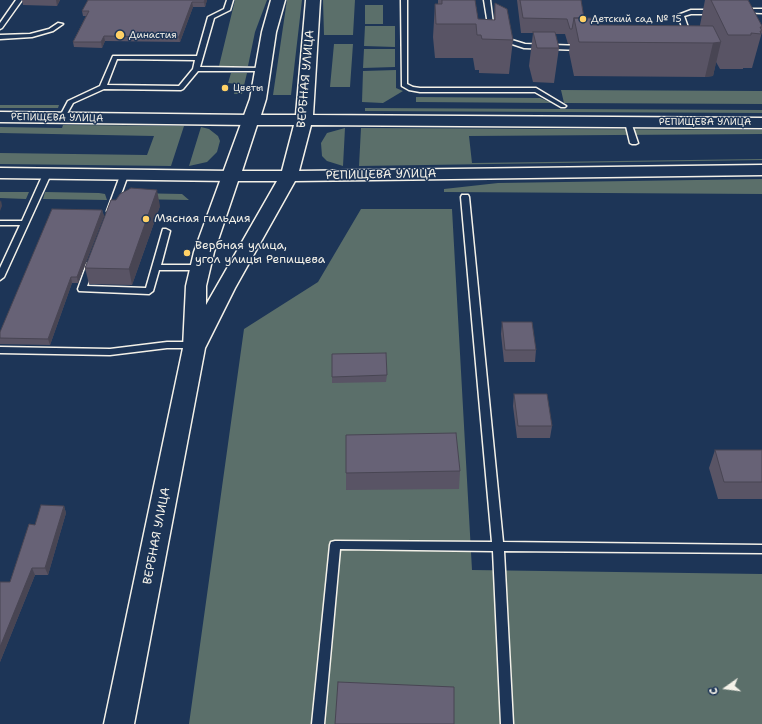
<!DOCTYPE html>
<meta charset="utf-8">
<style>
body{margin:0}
#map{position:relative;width:762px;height:724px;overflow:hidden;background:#1d3557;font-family:"Shantell Sans",sans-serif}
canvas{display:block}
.north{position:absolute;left:706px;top:668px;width:40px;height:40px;-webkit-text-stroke:3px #1d3557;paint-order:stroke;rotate:256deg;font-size:11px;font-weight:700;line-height:16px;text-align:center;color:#f4f1e8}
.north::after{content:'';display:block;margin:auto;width:14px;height:18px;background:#f4f1e8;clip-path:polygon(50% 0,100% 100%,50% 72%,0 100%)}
</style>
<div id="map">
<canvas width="762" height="724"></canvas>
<div class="north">С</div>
</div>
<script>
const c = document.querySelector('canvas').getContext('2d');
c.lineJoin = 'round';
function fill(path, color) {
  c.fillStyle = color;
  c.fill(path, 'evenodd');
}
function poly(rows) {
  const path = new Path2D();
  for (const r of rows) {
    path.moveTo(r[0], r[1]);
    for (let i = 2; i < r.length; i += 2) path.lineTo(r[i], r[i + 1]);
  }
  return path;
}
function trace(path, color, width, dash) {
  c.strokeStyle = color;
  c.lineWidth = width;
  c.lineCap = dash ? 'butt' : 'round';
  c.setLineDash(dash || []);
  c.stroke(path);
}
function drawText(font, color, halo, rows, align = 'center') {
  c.font = font + ' "Shantell Sans",sans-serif';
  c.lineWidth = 3;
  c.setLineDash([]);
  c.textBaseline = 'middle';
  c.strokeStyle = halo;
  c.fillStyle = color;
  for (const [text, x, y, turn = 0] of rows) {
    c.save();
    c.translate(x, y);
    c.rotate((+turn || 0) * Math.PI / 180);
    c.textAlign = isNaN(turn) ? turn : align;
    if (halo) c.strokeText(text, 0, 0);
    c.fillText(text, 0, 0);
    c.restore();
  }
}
fill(poly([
 [235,0,267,0,255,32,248,66,219,66],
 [287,0,302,0,291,95,273,95],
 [323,0,355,0,353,35,324,35],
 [365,5,383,5,383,24,365,24],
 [365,26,395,26,395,47,364,46],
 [334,44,353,44,350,87,330,87],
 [364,49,395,49,395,67,363,68],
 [396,70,396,88,403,91,383,103,362,102,363,71],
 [231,73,247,73,242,94,234,94,237,84,228,83],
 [561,90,762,91,762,104,564,103],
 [416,97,540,98,552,103,416,102],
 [0,105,59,105,58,108,0,108],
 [365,108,762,110,762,113,365,111],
 [63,125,184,126,171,166,0,164,0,153,147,155,154,136,0,133,0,127,62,128],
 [201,127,209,129,218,136,220,141,217,152,207,162,189,166],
 [345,128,343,166,327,161,322,156,321,143,327,133],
 [361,128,762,130,762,134,469,136,472,163,762,159,762,160,359,166],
 [762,179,762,194,444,192,444,189,498,183],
 [0,192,29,192,26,199,0,198],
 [45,192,99,193,105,194,107,200,43,199],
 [132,193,182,194,189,200,130,199],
 [361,209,452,209,472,570,762,574,762,724,189,724,244,329,318,282]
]), '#5b6f6a');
const service = poly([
 [16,0,22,0,2,28,0,29,0,23,16,0],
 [227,0,233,0,230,10,214,18,200,67,263,68,265,69,265,71,198,71,183,89,181,90,104,89,73,103,64,119,60,119,59,118,68,101,100,86,113,56,197,56,208,17,224,9,227,0],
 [117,59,195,60,193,69,179,86,107,85,117,59],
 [401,0,407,0,407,84,413,87,420,88,536,88,566,106,565,107,561,107,535,92,420,92,409,90,402,86,401,0],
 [484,0,490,0,494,32,489,31,484,0],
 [741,9,762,9,762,13,739,12,738,11,741,9],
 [691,10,715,10,718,12,715,14,691,14,684,16,691,36,688,38,685,36,678,15,691,10],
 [58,23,63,24,53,31,32,37,0,39,0,35,30,34,49,29,58,23],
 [502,37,525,44,582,46,585,48,582,50,524,48,500,40,499,39,502,37],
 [628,120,631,122,638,143,636,144,632,144,630,143,625,122,628,120],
 [44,172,50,172,51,174,4,277,0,280,0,268,20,225,0,225,0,221,22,221,44,172],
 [121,173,124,173,128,175,115,211,114,213,108,213,107,211,121,173],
 [462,195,468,195,469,197,503,542,762,545,762,553,504,551,513,724,501,724,493,551,340,549,324,724,312,724,330,545,331,542,335,541,492,542,461,197,462,195],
 [163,229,166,229,170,231,161,265,200,265,203,266,204,268,203,270,159,270,153,291,149,294,79,291,78,289,87,264,91,261,95,264,87,286,146,288,163,229],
 [167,342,194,342,198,345,194,348,167,348,110,355,0,353,0,347,110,349,167,342]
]);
const tertiary = poly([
 [0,112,250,115,256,116,258,120,256,124,250,125,0,122,0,112],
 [0,168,231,171,237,172,240,176,237,180,231,181,0,178,0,168]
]);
const secondary = poly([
 [271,0,285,0,276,32,266,99,261,115,296,115,306,0,320,0,313,115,762,118,762,128,311,125,299,171,762,165,762,175,295,181,235,288,205,348,134,724,104,724,183,348,186,286,194,252,250,99,262,32,271,0],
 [257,125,294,125,282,171,242,171,257,125],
 [238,181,277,181,206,305,206,286,214,252,238,181]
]);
trace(service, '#f4f1e8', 3);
trace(tertiary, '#f4f1e8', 3);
trace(secondary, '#f4f1e8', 3);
fill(service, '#1d3557');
fill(tertiary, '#1d3557');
fill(secondary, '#1d3557');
fill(poly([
 [22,0,60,0,57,6,23,5],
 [207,0,205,7,193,7,180,42,105,41,102,48,74,47,73,42,86,16,83,16,82,11],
 [438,0,475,0,478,19,494,20,495,3,513,40,509,74,479,73,479,70,475,70,473,58,435,58,433,37,435,4,438,4],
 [517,0,581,0,584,18,593,25,700,26,700,25,705,0,748,0,762,26,762,32,752,68,743,68,743,69,720,69,716,62,713,76,705,77,574,76,569,52,570,44,568,44,565,34,555,34,559,48,554,83,533,82,529,66,533,33,521,33],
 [160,206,132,285,89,284,85,268],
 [102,210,104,216,78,283,72,283,50,345,0,344,0,332],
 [502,322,536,350,535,362,504,362,501,334],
 [387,375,386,382,332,383,332,377],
 [514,394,552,426,550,438,517,438,513,406],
 [715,450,762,450,762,499,718,499,709,468],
 [460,471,459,489,346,490,346,473],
 [64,506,66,513,48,575,35,575,0,662,0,582,10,582,35,525]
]), '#595465');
fill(poly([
 [56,0,60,0,57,6],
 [205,0,207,0,205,7,204,2],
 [192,2,193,7,180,42,179,37],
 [104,36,105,41,102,48,101,42],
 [721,42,713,76,705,77,713,43],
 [157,190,160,206,132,285,129,269],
 [1,200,2,206,0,211,0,202],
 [102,210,104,216,78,283,77,277],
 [71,277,72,283,50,345,48,339],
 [64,506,66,513,48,575,45,568],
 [32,568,35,575,0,662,0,647]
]), '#484553');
const building = poly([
 [88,0,205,0,204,2,192,2,179,37,104,36,101,42,73,42,89,11,82,11,88,0],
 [442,0,475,0,478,19,495,20,495,3,507,9,513,40,482,39,481,35,477,35,476,24,436,24,435,4,442,4,442,0],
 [520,0,581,0,584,18,574,18,572,29,570,29,567,19,523,18,520,0],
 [711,0,748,0,762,26,762,27,760,27,762,31,760,31,761,34,751,33,751,35,728,35,711,0],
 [574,18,591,18,593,25,713,26,721,42,713,43,579,42,574,18],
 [533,32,555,32,559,48,537,48,533,32],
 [131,188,157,190,129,269,85,268,111,200,116,200,120,194,131,188],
 [52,209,102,210,77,277,71,277,48,339,0,338,0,332,52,209],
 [502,322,532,322,536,350,505,350,502,322],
 [386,353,387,375,332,377,332,354,386,353],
 [514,394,547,394,552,426,518,426,514,394],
 [456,433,460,471,346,473,346,435,456,433],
 [715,450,762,450,762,482,724,482,715,450],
 [41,505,64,506,45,568,32,568,0,647,0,582,10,582,29,524,35,525,41,505],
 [338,682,454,687,454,724,335,724,338,682]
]);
fill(building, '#676276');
trace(building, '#484553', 1);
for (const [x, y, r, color] of [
 [583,19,4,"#ffd166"],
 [120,35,5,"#ffd166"],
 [225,88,4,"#ffd166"],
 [146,219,4,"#ffd166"],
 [187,253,4,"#ffd166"]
]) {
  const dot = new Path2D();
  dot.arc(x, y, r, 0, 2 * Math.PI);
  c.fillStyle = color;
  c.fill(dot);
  trace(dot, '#1d3557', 1.5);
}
drawText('10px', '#f4f1e8', '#1d3557', [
 ["Детский сад № 15",591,19],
 ["Династия",129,35],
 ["Цветы",233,88]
], 'left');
drawText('10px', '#f4f1e8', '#1d3557', [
 ["РЕПИЩЕВА УЛИЦА",57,118,1],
 ["РЕПИЩЕВА УЛИЦА",705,122]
]);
drawText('12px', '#f4f1e8', '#1d3557', [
 ["ВЕРБНАЯ УЛИЦА",306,79,-85],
 ["РЕПИЩЕВА УЛИЦА",381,175,-1],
 ["ВЕРБНАЯ УЛИЦА",157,536,-79]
]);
drawText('12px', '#f4f1e8', '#1d3557', [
 ["Мясная гильдия",154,219],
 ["Вербная улица,",195,246],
 ["угол улицы Репищева",195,260]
], 'left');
</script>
